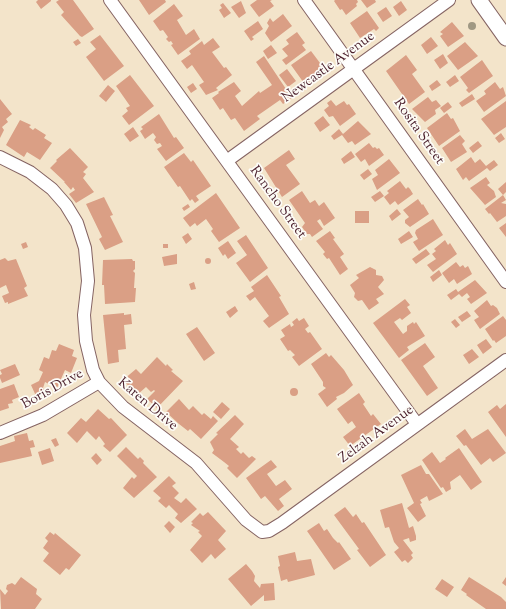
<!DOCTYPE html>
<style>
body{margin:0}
canvas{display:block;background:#f3e4ca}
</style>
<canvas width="506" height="609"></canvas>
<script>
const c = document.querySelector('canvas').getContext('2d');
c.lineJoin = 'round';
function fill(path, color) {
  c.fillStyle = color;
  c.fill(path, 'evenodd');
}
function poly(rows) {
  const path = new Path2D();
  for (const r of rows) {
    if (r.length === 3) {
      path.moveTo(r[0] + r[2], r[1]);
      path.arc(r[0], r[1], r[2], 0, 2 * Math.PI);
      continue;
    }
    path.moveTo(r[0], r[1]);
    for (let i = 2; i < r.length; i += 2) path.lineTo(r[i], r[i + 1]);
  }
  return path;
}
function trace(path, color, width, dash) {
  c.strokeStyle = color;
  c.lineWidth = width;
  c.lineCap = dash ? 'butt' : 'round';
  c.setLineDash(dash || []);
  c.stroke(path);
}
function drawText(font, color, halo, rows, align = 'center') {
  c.font = font + ' "Sorts Mill Goudy",serif';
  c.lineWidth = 3.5;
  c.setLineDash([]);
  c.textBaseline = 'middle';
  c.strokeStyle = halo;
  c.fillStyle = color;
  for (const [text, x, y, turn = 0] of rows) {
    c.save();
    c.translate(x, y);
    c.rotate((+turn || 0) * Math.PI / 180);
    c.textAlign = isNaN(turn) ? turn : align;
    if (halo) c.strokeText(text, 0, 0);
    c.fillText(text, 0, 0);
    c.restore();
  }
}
fill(poly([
 [38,0,51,0,51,1,41,9,36,2],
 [59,0,73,0,94,29,82,37,80,36,61,15,64,12,56,2],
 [139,0,165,0,166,2,149,15],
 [257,0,272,0,270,1,274,6,259,17,250,5],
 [335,0,357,0,358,2,356,4,357,6,346,15,342,9,340,10,334,1],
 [361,0,375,0,376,2,367,8],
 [241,1,246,13,239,18,231,7],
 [401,1,407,10,399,16,393,7],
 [223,3,231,13,224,18,219,10,222,8,220,5],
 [174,4,183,16,177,20,186,35,194,29,200,39,178,55,171,45,173,44,171,41,169,42,166,39,168,37,163,30,160,31,153,21],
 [386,7,392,16,383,22,377,13],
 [367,11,379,28,376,31,374,29,360,38,350,23],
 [283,14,292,26,271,42,265,33,269,26,267,23,270,18,273,22],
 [258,21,263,29,252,37,254,39,251,41,244,31],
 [452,22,464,36,448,47,440,36,443,34,440,32],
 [297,32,305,43,302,45,306,50,286,65,282,60,288,56,282,49,289,44,286,40],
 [100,35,124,66,104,81,86,57,96,49,90,42],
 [431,37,438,46,427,54,421,45],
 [213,38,220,47,212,52,224,68,226,67,232,75,216,88,218,90,206,95,199,85,204,82,192,65,187,69,181,61,191,54,189,51,202,41,204,45],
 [78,39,81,43,76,46,73,42],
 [465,42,478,56,458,70,447,56],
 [271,45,277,53,268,59,263,51],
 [311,51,326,71,306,86,291,65],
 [443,54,448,63,440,69,434,60],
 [406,55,417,70,412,74,425,92,409,104,386,71],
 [264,56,292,98,283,104,280,100,257,116,260,119,244,131,235,118,231,120,223,108,220,110,212,98,219,93,218,92,234,82,241,91,235,96,242,106,259,91,260,93,272,85,256,62],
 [482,60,493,76,469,93,466,90,468,88,460,77],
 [287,69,296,81,288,87,279,75],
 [130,75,154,106,129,125,122,116,128,111,126,108,130,106,116,86],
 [455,75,459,81,450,87,446,82],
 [437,80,441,85,432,91,429,86],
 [495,82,500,89,503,87,506,96,484,112,476,101,486,94,484,91],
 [193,83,197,89,191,93,187,87],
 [108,85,115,91,106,102,99,96],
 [472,94,475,99,462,107,459,103],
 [428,97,432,102,436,100,441,106,435,110,436,114,425,122,412,109],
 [0,99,12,114,6,119,8,122,2,127,4,130,0,138],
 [331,100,336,106,344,101,347,105,349,104,356,114,340,126,333,116,329,117,324,110,329,106,327,103],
 [506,101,506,127,494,135,481,119],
 [448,102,452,107,444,113,440,108],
 [447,113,451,119,453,118,460,131,439,146,427,128],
 [159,114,174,138,176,137,184,148,166,161,157,149,162,146,160,143,157,144,154,140,156,137,153,133,145,139,140,131,143,129,141,127],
 [323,116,330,125,320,132,314,123],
 [20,120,31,125,29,127,33,130,35,128,46,135,44,138,52,143,40,160,27,152,24,157,6,145],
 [358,121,371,134,355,145,352,141,348,143,342,135,334,140,331,136,339,129,343,134],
 [133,127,139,136,130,142,124,134],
 [501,133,505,139,499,143,495,138],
 [460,135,465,141,462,144,467,152,451,162,442,148],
 [478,141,482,146,473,153,469,148],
 [369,143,373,148,375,147,377,149,379,148,384,155,369,166,365,159,361,162,355,154],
 [70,148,88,167,83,172,86,174,83,178,94,192,76,203,69,194,75,190,73,187,71,190,64,182,65,182,50,168,57,161,56,160],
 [289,150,295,159,286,165,300,184,282,197,264,168],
 [351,151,355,157,344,164,341,159],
 [184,153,191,162,193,160,211,186,196,196,199,200,195,203,192,199,190,201,180,186,178,187,164,167],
 [471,157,475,163,480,159,486,166,494,160,498,165,490,171,487,168,469,181,466,177,463,180,456,169],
 [389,159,400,173,377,190,372,179,378,175,375,170],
 [368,169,372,174,364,180,360,175],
 [486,177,490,183,487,185,494,191,496,197,485,205,470,188],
 [400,181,406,189,408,187,410,189,413,194,398,205,395,201,390,205,384,197,389,193,387,191],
 [506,182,506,192,503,195,498,189],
 [302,191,310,203,315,200,319,206,324,202,335,218,324,226,320,219,317,221,323,229,312,237,310,234,307,234,302,227,305,223,289,200],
 [380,191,384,196,375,202,371,197],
 [216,193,240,228,219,242,211,231,213,229,206,219,197,226,195,223,190,227,183,218],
 [503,195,506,200,501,203,506,204,506,216,497,222,490,213,489,214,485,209],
 [104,197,113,215,110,216,123,242,105,250,99,239,102,237,86,204],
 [418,199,422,205,423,204,429,214,410,227,405,223,405,220,409,217,403,210],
 [188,204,190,207,184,211,182,208],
 [397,209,401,214,392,221,389,216],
 [355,211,369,211,369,223,355,223],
 [433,219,443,235,419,251,413,242,418,239,415,233,416,230],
 [506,223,506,237,499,228],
 [330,231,335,238,333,239,344,254,340,257,348,269,340,275,329,258,327,259,323,254,325,252,316,241],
 [409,231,413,237,401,244,398,239],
 [188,233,192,239,186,244,182,237],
 [246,235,268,268,250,282,236,263,247,255,237,241],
 [445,240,448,245,450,243,457,254,433,272,427,265,436,259,432,254,436,251,434,249],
 [228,241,236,253,228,259,225,254,223,256,218,248],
 [26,242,28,247,23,249,21,244],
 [163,244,168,244,168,248,163,248],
 [426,249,430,254,416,264,412,259],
 [177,254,177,264,164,266,162,257],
 [5,258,8,261,16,259,27,286,24,288,28,296,8,304,8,302,5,303,2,296,9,293,6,285,0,288,0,260],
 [208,261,3],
 [132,259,133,261,135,261,135,269,133,271,135,273,134,288,136,288,135,302,105,304,104,285,102,285,103,260],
 [456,262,460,267,463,265,465,268,468,266,472,274,457,284,454,279,449,283,442,273],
 [370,267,376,270,376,275,382,276,384,280,378,287,384,294,376,299,379,303,369,310,362,300,358,301,354,297,355,293,350,285,359,278,356,275],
 [439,270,442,275,433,282,430,277],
 [267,275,281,296,279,297,289,314,269,328,263,321,269,316,255,297,250,301,246,296,254,291,251,287],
 [475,280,487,293,471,304,467,299,470,297,467,293,462,297,459,294,451,300,447,295,456,289,458,292],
 [194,282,196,289,191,290,189,284],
 [405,299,410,305,407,307,411,313,402,320,400,318,394,322,403,334,407,331,407,326,413,322,414,324,416,322,425,336,407,347,409,350,399,358,373,323],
 [487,300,491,306,493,305,497,308,500,314,480,329,474,320,479,317,474,311],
 [235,306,238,311,230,318,226,312],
 [467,311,471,316,462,322,458,317],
 [124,313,124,315,131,314,132,324,124,325,126,349,118,350,119,362,108,364,103,315],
 [503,316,506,320,506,336,496,343,494,340,493,341,485,329],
 [297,318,299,321,304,318,309,326,305,329,308,333,310,332,322,349,299,366,292,357,295,355,290,350,288,351,280,339,285,336,281,330,290,324,291,327,294,325,292,322],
 [455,319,460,325,456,328,451,322],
 [197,327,215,353,204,361,186,334],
 [486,339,492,347,483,354,477,345],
 [425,343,435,357,423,366,438,388,427,396,401,360],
 [59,344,74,350,72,356,77,358,71,373,65,370,57,388,45,382,43,388,45,392,36,396,31,385,39,381,43,372,39,370,44,357,49,359,52,350,56,351],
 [472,349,479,357,469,364,463,355],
 [326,353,329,357,331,355,344,370,353,385,344,393,336,397,337,399,327,407,318,394,326,388,323,386,323,382,311,364],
 [157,357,166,366,167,364,173,370,171,371,183,381,157,408,147,399,155,391,154,390,151,392,146,387,137,395,123,380,136,369,141,374],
 [15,364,20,375,2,383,0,378,0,375,2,374,0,370],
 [14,384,19,397,12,400,13,403,8,404,9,408,0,411,0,389],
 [294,392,4],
 [359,393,365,402,363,404,371,416,373,414,381,424,350,446,343,437,356,427,352,421,348,424,337,409],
 [179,399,189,410,193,406,202,415,204,413,211,419,213,416,218,421,201,439,190,429,188,431,179,424,166,412],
 [222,402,230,409,221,419,213,412],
 [506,404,506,437,488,412,497,405,500,409],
 [98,409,109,419,111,418,127,435,110,452,103,446,105,444,99,436,96,440,87,431,77,443,67,433,81,418,86,422],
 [235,415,244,424,230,439,239,447,236,449,241,454,243,452,249,458,252,456,256,459,237,478,227,468,229,466,224,462,212,453,214,450,210,442,218,434,216,433],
 [465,429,472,439,488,429,506,453,493,462,490,458,481,465,466,445,464,446,456,436],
 [27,433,29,441,33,440,35,447,30,448,32,456,0,463,0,446,15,441,14,436],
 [56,438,59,445,55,447,51,440],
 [126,447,138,459,140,457,144,461,143,463,157,477,134,498,123,488,132,477,134,479,137,476,117,456],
 [50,448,54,461,42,465,38,452],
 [459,448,482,482,471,490,460,475,450,482,451,489,446,492,443,487,441,488,422,460,432,452,440,463,446,459,445,458],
 [96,453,102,460,97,465,91,458],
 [271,460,277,467,267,474,276,486,285,480,292,489,279,499,284,506,278,511,265,496,261,499,246,478],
 [421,465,426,474,429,474,443,494,429,501,427,496,420,500,422,503,420,504,426,516,418,522,407,508,414,503,401,475],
 [169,476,176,483,172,486,179,493,174,498,181,503,186,498,197,509,181,523,175,518,178,514,169,505,166,508,158,501,161,498,153,491],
 [402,503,409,528,413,526,416,536,416,540,410,542,409,538,403,540,413,553,411,555,413,558,408,563,405,560,402,562,394,552,399,548,394,542,389,527,385,528,380,510],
 [345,507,353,517,356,514,362,523,364,522,386,555,370,567,357,550,359,549,334,515],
 [208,512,226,531,218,540,226,549,215,559,211,554,202,563,190,550,202,536,198,532,200,531,191,525,193,523,191,522,200,513,203,516],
 [169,521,175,527,170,533,164,526],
 [319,523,324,531,327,529,333,538,338,543,339,542,351,559,334,570,307,531],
 [50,532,54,535,55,533,81,555,69,570,66,568,60,575,43,561,49,553,43,548,48,541,45,538],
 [295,552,297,561,311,559,315,575,288,582,287,579,281,581,278,567,280,566,278,556],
 [246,564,252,571,255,576,254,581,260,588,261,584,274,583,275,600,264,601,264,595,251,606,228,579],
 [21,577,37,589,36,594,42,599,35,609,1,609,0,589,5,595,8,591,6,589,7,585,12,583,15,585],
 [469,577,501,597,506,602,506,609,486,609,466,595,467,594,461,590],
 [506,577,506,586,502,583],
 [442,579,454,587,447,597,435,589]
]), '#da9f85');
const minor = poly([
 [110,0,417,424],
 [304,0,506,282],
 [0,157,30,172,52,189,66,205,77,223,85,248,88,281,84,315,86,341,93,370,99,382,123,407,196,463,246,520,262,532,269,531,282,523,506,360],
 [228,160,449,0],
 [0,433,43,415,99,382]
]);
const tertiary = poly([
 [479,0,506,38]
]);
trace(minor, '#856463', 14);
trace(tertiary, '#856463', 17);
trace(minor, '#fff', 12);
trace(tertiary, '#fff', 15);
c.fillStyle = '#a09883';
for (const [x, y] of [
 [472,26]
]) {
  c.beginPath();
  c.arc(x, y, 4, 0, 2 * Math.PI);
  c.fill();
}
drawText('14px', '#4a1f2b', '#fdfcf7', [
 ["Newcastle Avenue",329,68,-36],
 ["Rosita Street",418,132,55],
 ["Rancho Street",277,203,54],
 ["Boris Drive",53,390,-29],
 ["Karen Drive",147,405,40],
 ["Zelzah Avenue",377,435,-36]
]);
</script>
